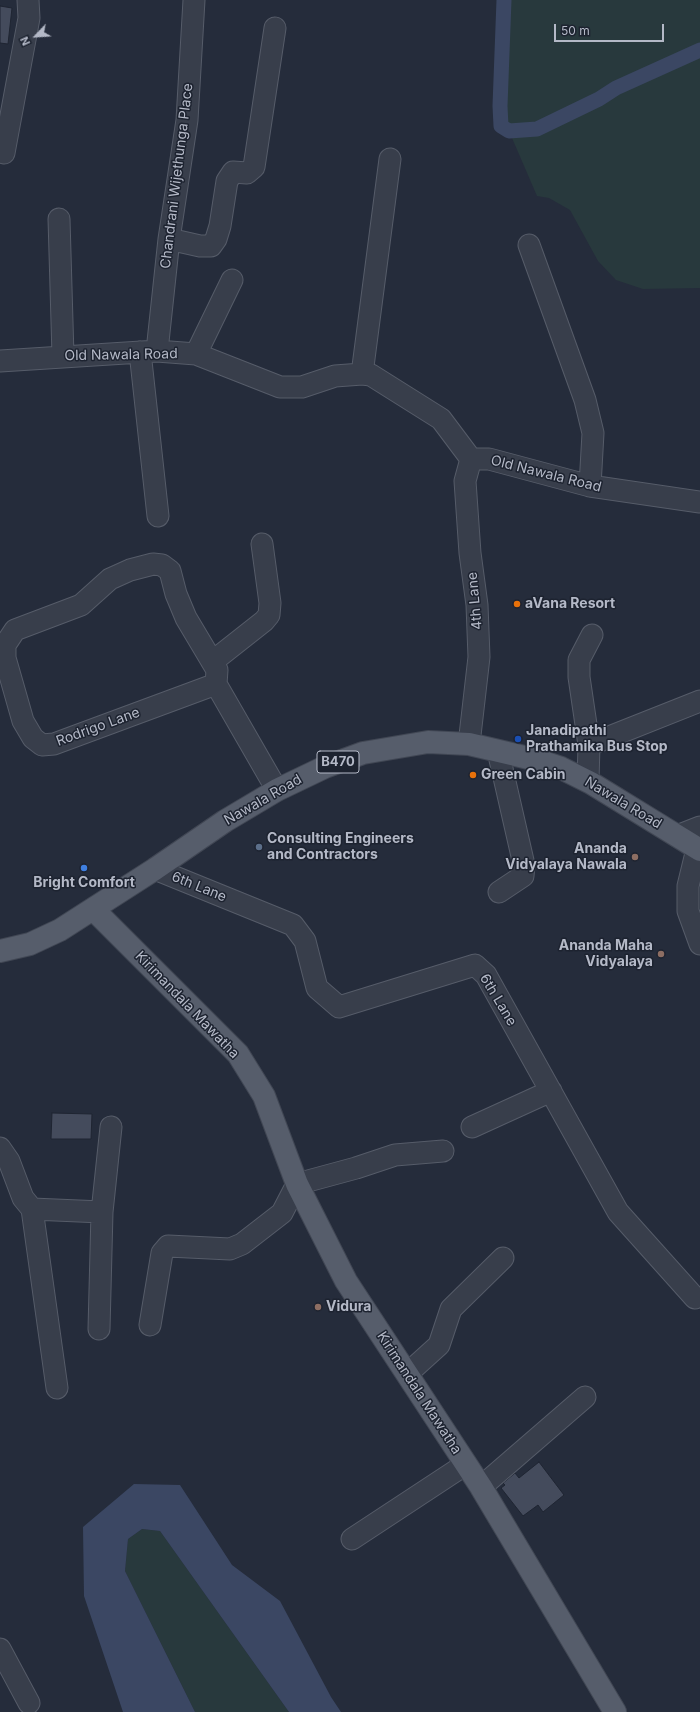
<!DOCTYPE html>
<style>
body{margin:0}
#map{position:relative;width:700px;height:1712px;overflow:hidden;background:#252c3b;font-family:Inter,sans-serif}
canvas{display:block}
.north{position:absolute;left:16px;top:16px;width:40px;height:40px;-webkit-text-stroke:3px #1d2330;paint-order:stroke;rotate:245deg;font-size:11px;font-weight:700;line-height:16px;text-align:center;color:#b4b9c7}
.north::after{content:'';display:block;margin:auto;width:14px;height:18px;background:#b4b9c7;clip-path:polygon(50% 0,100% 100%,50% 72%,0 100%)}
.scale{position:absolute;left:554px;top:24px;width:110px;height:18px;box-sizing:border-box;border:2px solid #b4b9c7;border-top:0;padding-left:5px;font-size:12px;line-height:14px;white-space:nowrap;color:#b4b9c7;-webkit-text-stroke:3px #1d2330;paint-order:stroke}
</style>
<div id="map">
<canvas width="700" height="1712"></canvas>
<div class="north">N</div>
<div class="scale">50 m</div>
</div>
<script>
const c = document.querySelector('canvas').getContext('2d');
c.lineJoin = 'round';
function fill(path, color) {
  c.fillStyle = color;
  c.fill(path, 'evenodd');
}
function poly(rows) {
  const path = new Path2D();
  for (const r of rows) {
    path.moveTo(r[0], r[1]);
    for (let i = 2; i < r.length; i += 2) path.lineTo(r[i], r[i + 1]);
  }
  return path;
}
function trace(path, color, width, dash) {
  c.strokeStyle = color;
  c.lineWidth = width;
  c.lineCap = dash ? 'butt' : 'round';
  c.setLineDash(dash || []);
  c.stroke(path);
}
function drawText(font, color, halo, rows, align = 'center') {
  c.font = font + ' Inter,sans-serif';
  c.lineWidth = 3;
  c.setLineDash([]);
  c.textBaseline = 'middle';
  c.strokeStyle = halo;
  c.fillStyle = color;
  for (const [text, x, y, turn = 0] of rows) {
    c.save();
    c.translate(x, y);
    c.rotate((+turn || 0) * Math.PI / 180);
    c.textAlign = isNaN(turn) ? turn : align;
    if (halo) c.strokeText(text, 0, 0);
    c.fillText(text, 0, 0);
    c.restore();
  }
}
fill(poly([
 [504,0,700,0,700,288,643,289,616,280,598,261,570,210,549,198,537,196,509,131,501,126,500,106],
 [142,1529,160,1531,289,1712,195,1712,125,1571,128,1539]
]), '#28393d');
fill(poly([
 [134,1484,180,1485,232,1565,280,1601,331,1697,341,1712,289,1712,160,1531,142,1529,128,1539,125,1571,195,1712,123,1712,84,1596,83,1527]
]), '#3b4763');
trace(poly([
 [504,0,500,106,501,126,509,131,537,129,599,99,616,88,700,50]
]), '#3b4763', 15);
const building = poly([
 [0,6,12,8,8,44,0,43,0,6],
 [52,1113,92,1114,91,1139,51,1139,52,1113],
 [539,1462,564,1495,543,1512,538,1505,523,1516,501,1488,505,1485,503,1483,515,1473,519,1478,539,1462]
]);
fill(building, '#444b5c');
trace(building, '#1f2532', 1);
const minor = poly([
 [4,153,29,18,28,0],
 [59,219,63,356],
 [169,239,200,246,211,246,216,239,220,226,227,181,233,172,247,173,254,167,275,28],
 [529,245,585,400,593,433,590,486],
 [157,351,169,239,187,120,194,0],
 [140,352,158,516],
 [196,354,232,280],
 [0,361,157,351,196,354,280,387,302,387,335,376,362,374,371,375,441,419,471,459,489,459,590,486,700,502],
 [362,374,390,159],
 [212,662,264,621,269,615,270,603,262,544],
 [216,684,54,744,42,745,33,738,23,721,5,658,5,645,15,630,81,605,110,579,130,570,153,564,162,565,170,571,176,594,186,618,217,670,216,684,277,790],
 [469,744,479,657,477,605,470,553,465,481,471,459],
 [589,745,579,677,579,660,592,635],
 [498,751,524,865,523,876,499,892],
 [588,781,589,745,700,701],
 [677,836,700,827],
 [697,849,688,886,688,911,700,944],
 [155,869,293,925,305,941,317,988,339,1007,475,965,486,975,618,1212,695,1298],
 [472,1127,551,1091],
 [0,1148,9,1161,23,1198,32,1209,57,1388],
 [32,1209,102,1212],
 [150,1325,162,1253,168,1246,230,1249,242,1244,282,1213,297,1184,356,1168,395,1155,443,1151],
 [99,1329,102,1212,111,1127],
 [407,1374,439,1345,451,1309,503,1258],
 [481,1487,585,1397],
 [352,1539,466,1464],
 [0,1649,29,1703]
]);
const major = poly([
 [93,909,238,1054,264,1096,297,1184,346,1281,481,1487,615,1712],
 [0,951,30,944,60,930,155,869,225,821,277,790,325,767,363,753,428,742,469,744,537,760,561,768,591,783,700,850]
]);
trace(minor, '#565c69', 23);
trace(major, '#414754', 24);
trace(minor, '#383e4b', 21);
trace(major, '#565d6b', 22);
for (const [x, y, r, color] of [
 [517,604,4,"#e8710a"],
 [518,739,4,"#1a4fb4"],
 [473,775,4,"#e8710a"],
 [259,847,4,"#5c6f8a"],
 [635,857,4,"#8d6e63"],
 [84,868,4,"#3f7fe0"],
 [661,954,4,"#8d6e63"],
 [318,1307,4,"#8d6e63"]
]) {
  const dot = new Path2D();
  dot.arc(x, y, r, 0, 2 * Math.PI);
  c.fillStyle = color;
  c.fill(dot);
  trace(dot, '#1d2330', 1.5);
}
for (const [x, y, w] of [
 [338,762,42]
]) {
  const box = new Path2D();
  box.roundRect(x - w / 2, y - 11, w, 22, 3);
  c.fillStyle = '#1d2330';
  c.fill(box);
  trace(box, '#b4b9c7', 1);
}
drawText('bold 13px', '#b4b9c7', null, [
 ["B470",338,762]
]);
drawText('14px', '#b4b9c7', '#1d2330', [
 ["Chandrani Wijethunga Place",177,176,-83],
 ["Old Nawala Road",121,355,-1],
 ["Old Nawala Road",546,474,14],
 ["4th Lane",475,601,-95],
 ["Rodrigo Lane",98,727,-20],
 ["Nawala Road",263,800,-30],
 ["Nawala Road",623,803,31],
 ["6th Lane",199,887,22],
 ["6th Lane",498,1000,59],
 ["Kirimandala Mawatha",187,1005,46],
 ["Kirimandala Mawatha",419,1393,57]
]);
drawText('bold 14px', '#b4b9c7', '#1d2330', [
 ["aVana Resort",525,604],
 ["Janadipathi",526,731],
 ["Prathamika Bus Stop",526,747],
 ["Green Cabin",481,775],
 ["Consulting Engineers",267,839],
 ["and Contractors",267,855],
 ["Ananda",627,849,"right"],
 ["Vidyalaya Nawala",627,865,"right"],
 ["Bright Comfort",84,883,"center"],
 ["Ananda Maha",653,946,"right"],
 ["Vidyalaya",653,962,"right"],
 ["Vidura",326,1307]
], 'left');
</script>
